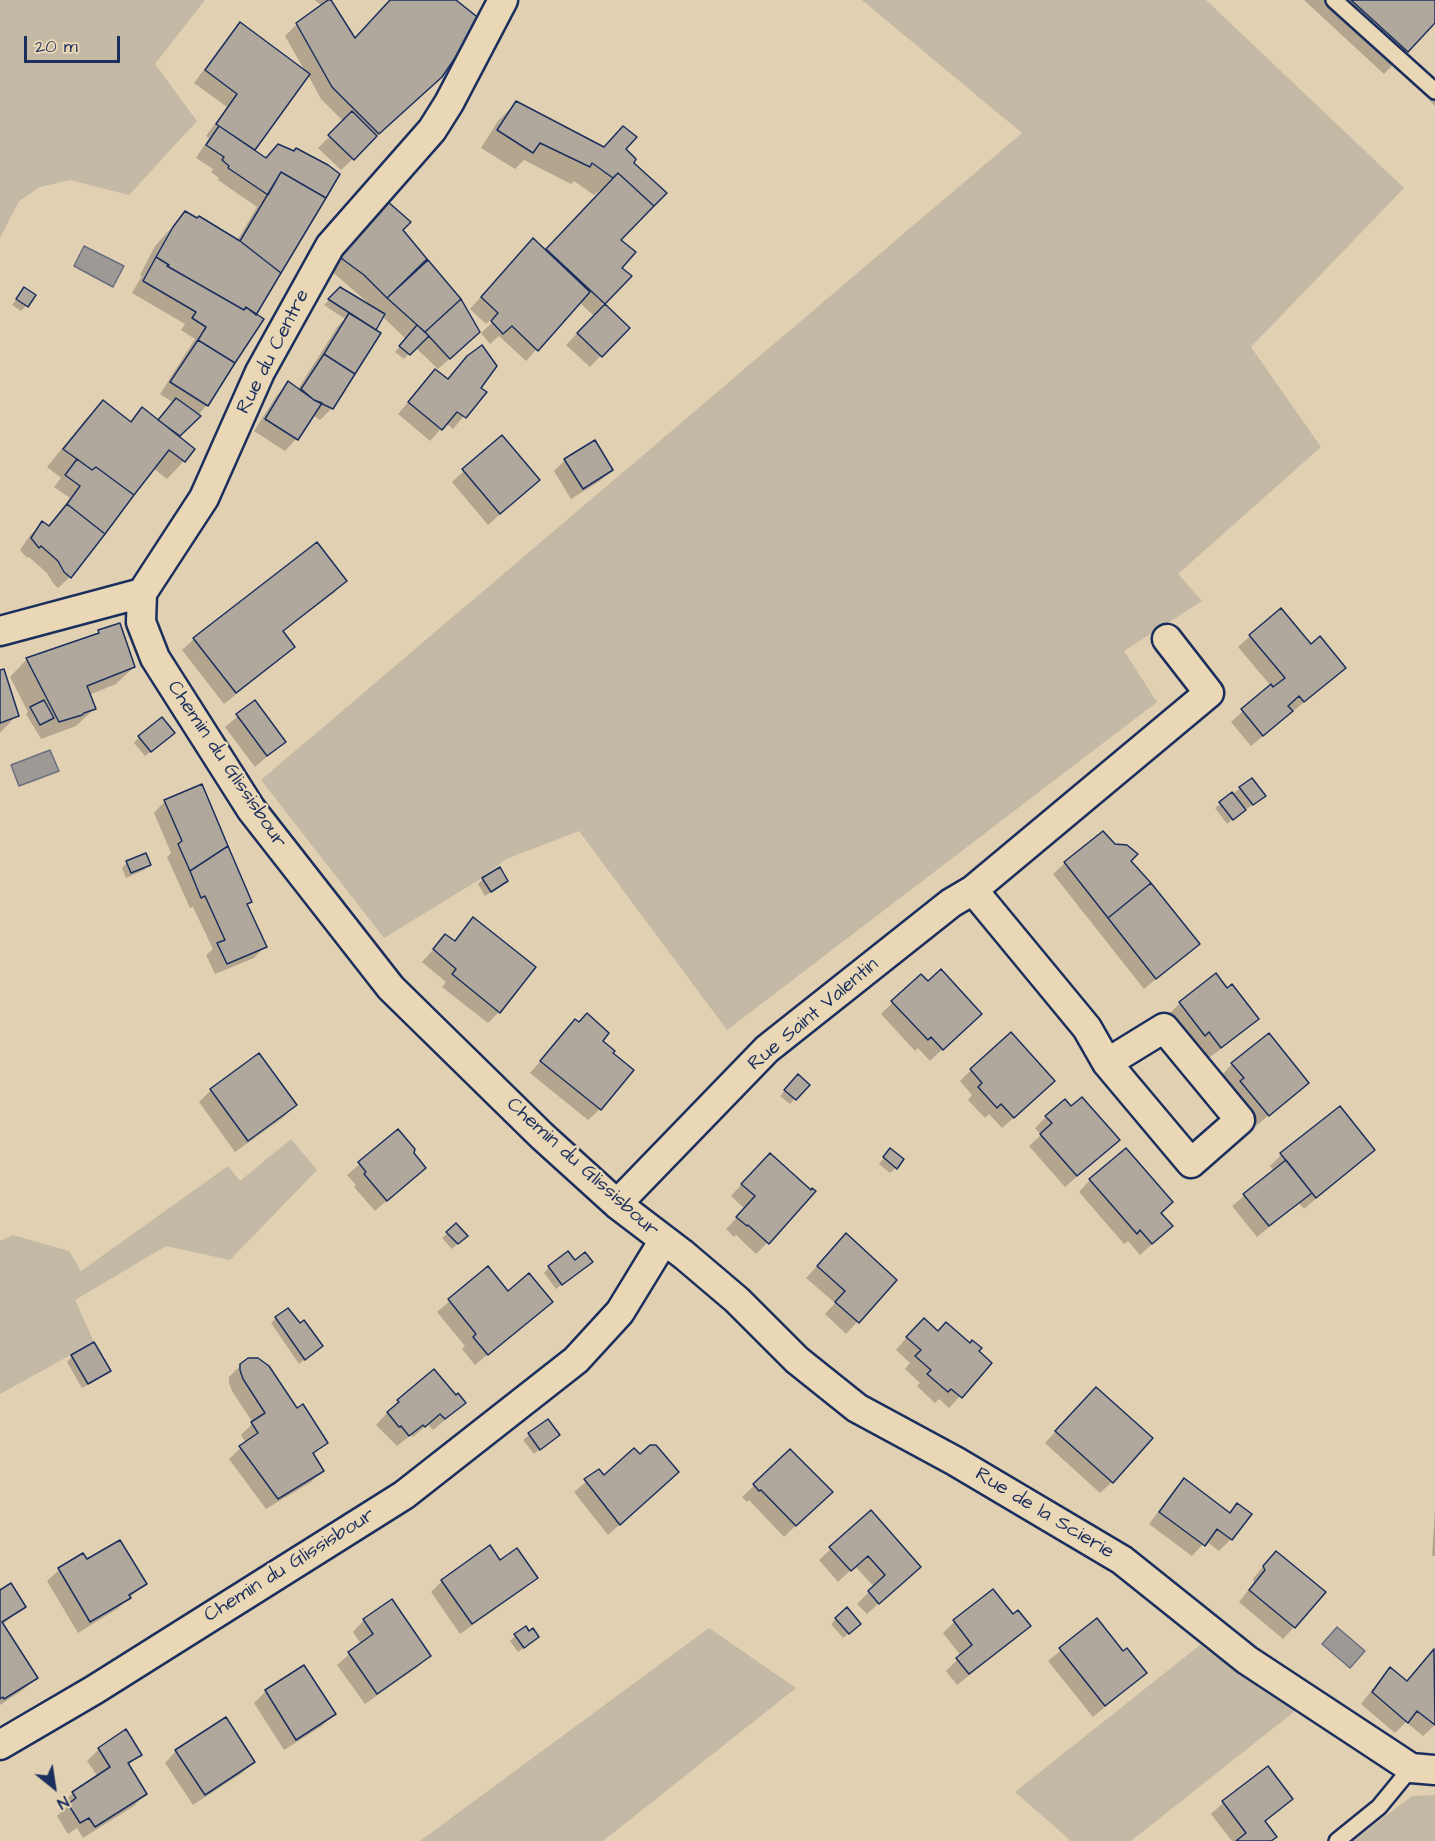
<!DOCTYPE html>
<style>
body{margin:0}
#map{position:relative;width:1435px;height:1841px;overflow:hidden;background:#e1d0b2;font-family:"Architects Daughter",sans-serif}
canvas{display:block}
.north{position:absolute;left:24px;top:1757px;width:60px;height:60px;-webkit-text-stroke:4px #e9d7b5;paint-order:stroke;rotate:150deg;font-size:16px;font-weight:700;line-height:24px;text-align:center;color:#1b2f5e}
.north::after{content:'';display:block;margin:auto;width:21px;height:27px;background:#1b2f5e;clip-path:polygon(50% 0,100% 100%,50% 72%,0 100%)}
.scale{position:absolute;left:24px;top:36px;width:96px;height:27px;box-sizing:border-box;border:3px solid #1b2f5e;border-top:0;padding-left:8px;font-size:18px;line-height:21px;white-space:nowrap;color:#1b2f5e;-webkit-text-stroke:4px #e9d7b5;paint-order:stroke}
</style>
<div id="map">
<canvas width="1435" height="1841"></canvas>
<div class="north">N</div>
<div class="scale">20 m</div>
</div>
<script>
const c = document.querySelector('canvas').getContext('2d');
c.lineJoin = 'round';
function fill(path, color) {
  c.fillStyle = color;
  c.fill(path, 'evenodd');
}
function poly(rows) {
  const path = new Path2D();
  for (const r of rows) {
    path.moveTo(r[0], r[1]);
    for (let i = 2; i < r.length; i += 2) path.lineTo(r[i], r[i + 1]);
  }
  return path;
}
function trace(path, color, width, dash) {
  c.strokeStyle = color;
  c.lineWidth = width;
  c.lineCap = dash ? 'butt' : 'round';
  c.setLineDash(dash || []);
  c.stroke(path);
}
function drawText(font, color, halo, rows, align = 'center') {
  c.font = font + ' "Architects Daughter",sans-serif';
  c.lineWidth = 5;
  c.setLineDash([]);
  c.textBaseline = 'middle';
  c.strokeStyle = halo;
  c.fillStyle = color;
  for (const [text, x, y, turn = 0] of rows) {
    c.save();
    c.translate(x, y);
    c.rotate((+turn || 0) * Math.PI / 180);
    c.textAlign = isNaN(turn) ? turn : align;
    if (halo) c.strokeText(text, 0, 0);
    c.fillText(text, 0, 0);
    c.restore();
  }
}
fill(poly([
 [0,0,205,0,155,64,197,121,129,195,70,180,40,187,19,201,0,238],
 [862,0,1206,0,1404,188,1251,347,1321,447,1178,574,1202,601,1124,651,1157,702,727,1030,579,831,506,859,482,878,384,938,261,780,1022,133],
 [291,1139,317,1170,230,1260,166,1246,75,1300,94,1342,0,1394,0,1241,13,1235,69,1251,81,1271,228,1166,240,1181],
 [709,1628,796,1688,603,1841,420,1841],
 [1200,1645,1295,1711,1131,1841,1071,1841,1015,1792],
 [1435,1795,1435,1841,1353,1841,1412,1796]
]), '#c3b9a5');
const water = poly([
 [84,246,124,266,113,287,74,266,84,246],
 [50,750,59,771,19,786,11,765,50,750],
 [1337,1627,1365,1651,1350,1668,1322,1644,1337,1627]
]);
fill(water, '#9d9995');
trace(water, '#696f7f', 1.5);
fill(poly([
 [315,0,333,0,331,2,354,40,392,0,454,0,428,88,341,170,318,148,344,122,321,99,308,75,253,151,265,159,279,145,254,315,207,405,178,437,184,461,167,479,153,468,70,577,58,588,53,583,47,573,29,557,27,558,20,550,31,534,43,523,47,527,70,498,54,487,61,478,47,467,85,420,103,402,129,423,143,409,158,421,174,403,160,394,195,339,181,330,185,324,132,293,142,276,140,275,155,246,185,213,237,241,257,207,218,180,219,178,211,172,213,169,196,158,209,138,206,136,227,107,194,83,229,36,240,24,306,73,285,36,297,24,322,6],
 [1304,0,1435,0,1435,21,1384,74],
 [1435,93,1435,106,1429,100],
 [516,103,603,148,624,150,619,241,620,268,630,276,602,304,627,328,590,367,566,345,594,316,579,302,526,361,499,336,490,344,481,333,498,317,496,315,486,324,470,309,522,251,545,251,602,192,600,190,594,195,574,181,571,184,524,160,515,169,481,148,498,121],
 [376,215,401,230,460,299,466,344,438,369,415,347,404,359,395,352,406,339,382,316,332,408,320,420,312,415,296,439,285,451,254,431,277,395,289,383,298,389,338,326,345,319,324,305,340,289,374,308,330,270,337,256],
 [24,289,26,306,21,311,12,305],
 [435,371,447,380,479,388,484,392,453,429,446,423,430,441,398,414],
 [502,437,526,491,488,525,452,482],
 [565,460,611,470,600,481,571,499,554,471],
 [345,581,334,593,282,632,293,647,282,658,224,704,182,650,194,639],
 [99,632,134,667,116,684,89,695,94,709,76,726,41,739,26,714,28,712,10,677,27,659,95,636],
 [1250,636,1332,679,1251,746,1231,722,1271,686,1238,647],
 [0,672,17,715,0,733],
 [254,703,284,742,255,767,225,727],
 [139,737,168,738,145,756,134,743],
 [1240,788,1258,801,1247,809,1246,808,1227,824,1215,808],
 [165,801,250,902,246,905,265,946,254,958,215,974,206,955,213,949,193,907,190,908,167,857,171,853,154,813],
 [1129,861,1198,944,1144,989,1053,874,1065,863],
 [127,863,149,865,144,870,126,878,122,868],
 [483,879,506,881,485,896,478,884],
 [473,920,499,1012,488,1023,442,987,446,982,422,962,445,936,453,942],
 [928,983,968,1025,930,1061,918,1048,915,1051,881,1014,892,1003],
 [1227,990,1257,1019,1245,1030,1209,1058,1197,1042,1193,1046,1169,1014,1180,1003],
 [575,1021,601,1042,600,1109,588,1120,530,1073],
 [258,1055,295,1105,284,1117,235,1152,199,1102,211,1090],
 [1232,1064,1307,1083,1256,1126,1230,1093,1221,1076],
 [971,1070,1042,1093,1002,1128,989,1114,985,1118,968,1100,972,1095,960,1081],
 [798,1076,808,1085,790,1104,780,1096],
 [1071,1108,1106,1151,1065,1187,1029,1146,1041,1135,1035,1128,1046,1117],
 [1340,1108,1373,1150,1304,1209,1299,1203,1257,1237,1232,1206,1274,1171,1270,1166,1281,1155],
 [398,1131,424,1168,375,1211,354,1187,356,1185,347,1175],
 [885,1156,896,1168,890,1173,879,1164],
 [758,1166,768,1242,756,1254,736,1235,734,1237,726,1229,745,1209,731,1196],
 [1090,1180,1159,1213,1159,1238,1140,1255,1128,1241,1124,1244,1079,1192],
 [456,1225,466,1236,452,1249,442,1238],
 [835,1247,895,1280,846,1334,825,1314,835,1303,806,1278],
 [575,1262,585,1267,556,1289,544,1273,549,1267],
 [488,1268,508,1293,551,1302,475,1365,462,1349,465,1346,437,1312],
 [276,1318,316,1351,299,1364,271,1323],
 [912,1331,938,1332,977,1352,990,1364,949,1408,939,1399,935,1403,917,1386,920,1383,905,1369,910,1363,896,1350],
 [72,1356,109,1371,103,1376,82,1388,67,1362],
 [241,1365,297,1410,326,1443,312,1456,322,1471,311,1482,266,1509,229,1459,246,1443,241,1435,253,1423,232,1391,229,1383,229,1377],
 [455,1397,464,1402,452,1414,433,1430,428,1424,413,1437,411,1435,397,1446,376,1425,398,1401],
 [1084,1400,1112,1482,1100,1493,1045,1443],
 [548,1421,552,1440,534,1454,523,1440],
 [790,1451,819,1503,784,1537,749,1500,747,1502,742,1497],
 [640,1456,666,1484,608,1535,574,1492,599,1471,604,1477],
 [1184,1480,1229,1513,1237,1505,1250,1514,1231,1539,1219,1551,1206,1541,1192,1556,1149,1524,1173,1492],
 [1435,1508,1435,1556,1432,1556],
 [871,1512,919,1567,867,1614,857,1604,874,1587,855,1566,838,1582,819,1560],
 [83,1555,87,1562,145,1584,117,1609,78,1633,47,1581,59,1570],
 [500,1562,536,1578,524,1589,460,1634,431,1592,442,1581],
 [1265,1564,1294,1627,1283,1639,1239,1602,1254,1583,1253,1579],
 [993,1591,1012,1616,1029,1626,1017,1638,957,1685,946,1671,961,1656,943,1633,954,1622],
 [0,1592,24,1607,2,1625,36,1678,24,1689,0,1705],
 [836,1619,854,1629,843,1638,831,1624],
 [364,1620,429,1656,418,1667,365,1704,337,1665,361,1644,353,1632],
 [1097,1620,1123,1653,1145,1673,1093,1717,1048,1661],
 [528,1633,532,1642,518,1652,510,1641,515,1636],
 [1434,1651,1435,1725,1423,1736,1406,1722,1395,1733,1361,1704,1379,1681,1390,1669,1406,1682],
 [266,1691,334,1714,322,1726,284,1750,254,1703],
 [99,1749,140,1754,128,1766,145,1794,134,1806,83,1838,77,1828,68,1834,57,1816,64,1809,61,1804,73,1793,98,1777,87,1761],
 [176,1751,253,1762,242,1773,193,1805,165,1763],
 [1267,1768,1291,1799,1264,1823,1270,1841,1232,1841,1211,1814,1223,1803]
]), '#0003');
const building = poly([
 [328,0,331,0,355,38,390,0,456,0,481,20,442,77,379,134,332,87,296,23,328,0],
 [1351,0,1435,0,1435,23,1408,52,1351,0],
 [240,22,310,74,255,150,216,124,237,94,205,70,240,22],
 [516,101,604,147,623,126,637,137,626,149,636,159,634,163,667,193,654,206,618,173,613,178,592,163,590,167,540,143,533,153,497,130,516,101],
 [352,111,377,136,354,160,328,135,352,111],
 [219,126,266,158,278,144,294,151,296,148,328,165,340,174,326,198,281,172,268,195,228,168,229,166,222,160,224,157,206,145,219,126],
 [281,172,326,198,281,273,240,241,281,172],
 [618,173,654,206,621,240,636,252,622,268,632,276,605,304,546,249,618,173],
 [387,201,411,222,403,230,427,259,387,298,364,275,341,258,348,243,387,201],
 [185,211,197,218,199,216,240,241,281,273,256,315,246,307,244,310,167,266,169,265,156,257,173,227,185,211],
 [533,238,590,292,538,351,512,326,503,334,491,321,498,313,481,297,533,238],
 [156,257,169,265,167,266,244,310,246,307,264,319,235,363,198,340,206,327,192,318,196,312,143,281,156,257],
 [428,260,461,299,425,332,387,298,428,260],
 [24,287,36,295,28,307,16,299,24,287],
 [340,287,385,314,376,330,328,299,340,287],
 [461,299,480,332,450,359,425,332,461,299],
 [605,304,630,328,602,357,577,333,605,304],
 [349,313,381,333,355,374,324,354,349,313],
 [417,325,429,336,410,355,399,346,417,325],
 [198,340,235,363,208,406,170,382,198,340],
 [482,345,497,366,481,388,487,392,466,418,457,412,442,430,408,402,435,369,448,379,467,356,482,345],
 [324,354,355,374,333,409,314,400,301,389,324,354],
 [288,381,314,400,322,403,298,440,265,419,288,381],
 [176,398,201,416,180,436,158,420,176,398],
 [103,400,131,422,142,407,195,449,185,462,169,450,134,495,96,467,92,470,63,449,103,400],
 [502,435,540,480,500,514,462,469,502,435],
 [595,440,613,470,583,489,564,459,595,440],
 [77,459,92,470,96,467,134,495,105,534,67,504,80,486,65,475,77,459],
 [67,504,105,534,71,578,64,572,58,561,41,546,39,548,31,538,42,521,49,526,67,504],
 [317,542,347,581,283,631,295,647,236,693,193,638,317,542],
 [1281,608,1311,644,1320,636,1346,668,1304,702,1299,696,1288,706,1293,711,1263,736,1241,709,1271,684,1273,687,1285,678,1249,635,1281,608],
 [120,623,135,667,87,686,96,709,84,713,82,715,59,722,26,658,99,633,98,630,120,623],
 [4,669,19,716,0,723,0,670,4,669],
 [44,700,54,718,40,725,30,707,44,700],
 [255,700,286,742,267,756,236,714,255,700],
 [162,717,175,733,151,752,138,736,162,717],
 [1252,778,1266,796,1253,805,1239,787,1252,778],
 [202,784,228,846,190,871,178,844,182,841,164,800,202,784],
 [1232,792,1246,810,1233,820,1219,802,1232,792],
 [1103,831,1115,844,1127,845,1138,854,1131,861,1151,883,1108,918,1064,862,1103,831],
 [228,846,252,902,247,904,267,947,227,964,217,943,225,940,205,896,201,898,190,871,228,846],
 [146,853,151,865,131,873,126,861,146,853],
 [500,867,508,881,491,892,482,878,500,867],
 [1151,883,1200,944,1156,979,1108,918,1151,883],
 [473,917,536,967,500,1013,452,974,456,969,433,949,445,934,455,941,473,917],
 [941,969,982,1014,943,1050,931,1037,928,1040,891,1001,921,974,928,981,941,969],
 [1216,973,1227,988,1232,984,1259,1019,1221,1048,1209,1032,1205,1036,1179,1002,1216,973],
 [587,1013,609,1033,603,1041,615,1051,613,1053,634,1070,601,1110,540,1061,575,1019,579,1022,587,1013],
 [1011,1032,1055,1081,1014,1118,1001,1104,997,1108,978,1087,982,1083,970,1069,1011,1032],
 [1269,1033,1309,1083,1269,1116,1240,1081,1244,1078,1231,1063,1269,1033],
 [259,1053,297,1105,248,1141,210,1089,259,1053],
 [798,1074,810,1085,796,1100,784,1090,798,1074],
 [1082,1097,1120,1140,1077,1176,1040,1134,1052,1123,1045,1116,1065,1099,1071,1106,1082,1097],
 [1340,1106,1375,1150,1316,1198,1280,1153,1340,1106],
 [398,1129,415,1149,414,1153,426,1168,387,1201,364,1174,366,1172,358,1162,398,1129],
 [890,1148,904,1159,897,1169,883,1157,890,1148],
 [1126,1148,1173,1202,1161,1213,1173,1226,1152,1244,1140,1230,1137,1234,1089,1179,1126,1148],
 [770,1153,811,1190,812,1188,816,1191,769,1244,748,1225,747,1226,736,1217,755,1196,741,1184,770,1153],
 [1286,1160,1312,1193,1269,1226,1243,1194,1286,1160],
 [456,1223,468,1236,458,1244,446,1232,456,1223],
 [846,1233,897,1280,859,1323,835,1302,845,1291,817,1266,846,1233],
 [568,1251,575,1260,585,1252,593,1262,562,1285,548,1266,568,1251],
 [488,1266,508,1291,529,1273,553,1302,488,1355,473,1337,476,1334,448,1299,488,1266],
 [288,1308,300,1323,304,1320,323,1346,305,1360,275,1317,288,1308],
 [924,1318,938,1331,946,1322,970,1343,972,1340,982,1348,979,1351,992,1363,962,1398,951,1389,948,1392,927,1374,931,1370,915,1356,921,1350,906,1337,924,1318],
 [94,1342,111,1371,88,1384,71,1355,94,1342],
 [248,1358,258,1358,269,1366,297,1408,303,1404,328,1443,313,1453,324,1471,278,1499,239,1446,258,1433,251,1422,265,1413,243,1379,240,1370,240,1364,248,1358],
 [434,1369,456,1395,458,1393,466,1403,445,1419,440,1414,425,1427,423,1425,409,1436,401,1426,399,1427,387,1412,399,1402,397,1400,434,1369],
 [1096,1387,1153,1438,1113,1483,1055,1431,1096,1387],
 [548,1419,560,1435,540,1450,528,1433,548,1419],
 [650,1445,656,1445,679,1472,620,1525,584,1479,599,1469,604,1475,634,1448,640,1454,650,1445],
 [790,1449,833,1492,796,1526,761,1490,759,1491,753,1484,790,1449],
 [1184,1478,1230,1513,1237,1503,1252,1514,1232,1540,1217,1529,1205,1546,1159,1512,1184,1478],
 [871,1510,921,1567,879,1604,868,1591,885,1575,868,1556,851,1571,829,1547,871,1510],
 [120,1540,147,1584,129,1595,131,1598,90,1622,58,1568,83,1553,87,1559,120,1540],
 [490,1545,500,1560,517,1548,538,1578,472,1624,441,1580,490,1545],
 [1276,1551,1326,1592,1295,1628,1249,1590,1265,1570,1263,1566,1276,1551],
 [11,1583,26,1607,2,1622,38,1678,4,1699,3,1697,0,1699,0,1590,11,1583],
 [993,1589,1013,1614,1018,1610,1031,1626,969,1674,956,1658,972,1645,953,1620,993,1589],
 [392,1599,431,1656,377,1694,348,1652,373,1634,363,1619,392,1599],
 [847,1607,861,1624,849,1634,835,1618,847,1607],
 [1097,1618,1123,1651,1127,1648,1147,1673,1105,1706,1059,1648,1097,1618],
 [526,1626,529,1631,533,1628,539,1637,524,1648,514,1634,526,1626],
 [1434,1649,1435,1725,1417,1711,1408,1723,1372,1692,1390,1667,1407,1681,1434,1649],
 [304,1665,336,1714,296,1740,265,1690,304,1665],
 [226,1717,255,1762,205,1795,175,1750,226,1717],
 [126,1729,142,1755,128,1763,147,1794,95,1827,89,1818,80,1823,68,1804,76,1798,72,1792,110,1767,98,1748,126,1729],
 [1268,1766,1293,1799,1265,1821,1277,1837,1271,1841,1236,1841,1246,1833,1222,1801,1268,1766]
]);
fill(building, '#b0a89d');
trace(building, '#1b2f5e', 1.5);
const lane = poly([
 [1334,0,1435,91],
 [1337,1841,1379,1807,1411,1768]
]);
const street = poly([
 [142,593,141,622,155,658,251,809,391,988,542,1136,617,1204,684,1255,737,1300,797,1360,857,1408,955,1461,1122,1560,1247,1660,1411,1768,1435,1770],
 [0,631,142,593,204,498,260,372,330,246,432,130,449,103,503,0],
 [973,890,1087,1028,1107,1063,1191,1163,1240,1120,1164,1028,1107,1063],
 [617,1204,767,1049,951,903,973,890,1209,693,1167,639],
 [0,1745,94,1690,404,1495,576,1360,620,1312,664,1240]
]);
trace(lane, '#1b2f5e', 20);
trace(street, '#1b2f5e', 33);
trace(lane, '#e9d7b5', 15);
trace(street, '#e9d7b5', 28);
drawText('20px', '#1b2f5e', '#e9d7b5', [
 ["Rue du Centre",274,352,-63],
 ["Chemin du Glissisbour",226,765,56],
 ["Rue Saint Valentin",814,1015,-40],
 ["Chemin du Glissisbour",582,1168,42],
 ["Rue de la Scierie",1044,1514,31],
 ["Chemin du Glissisbour",290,1566,-32]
]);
</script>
